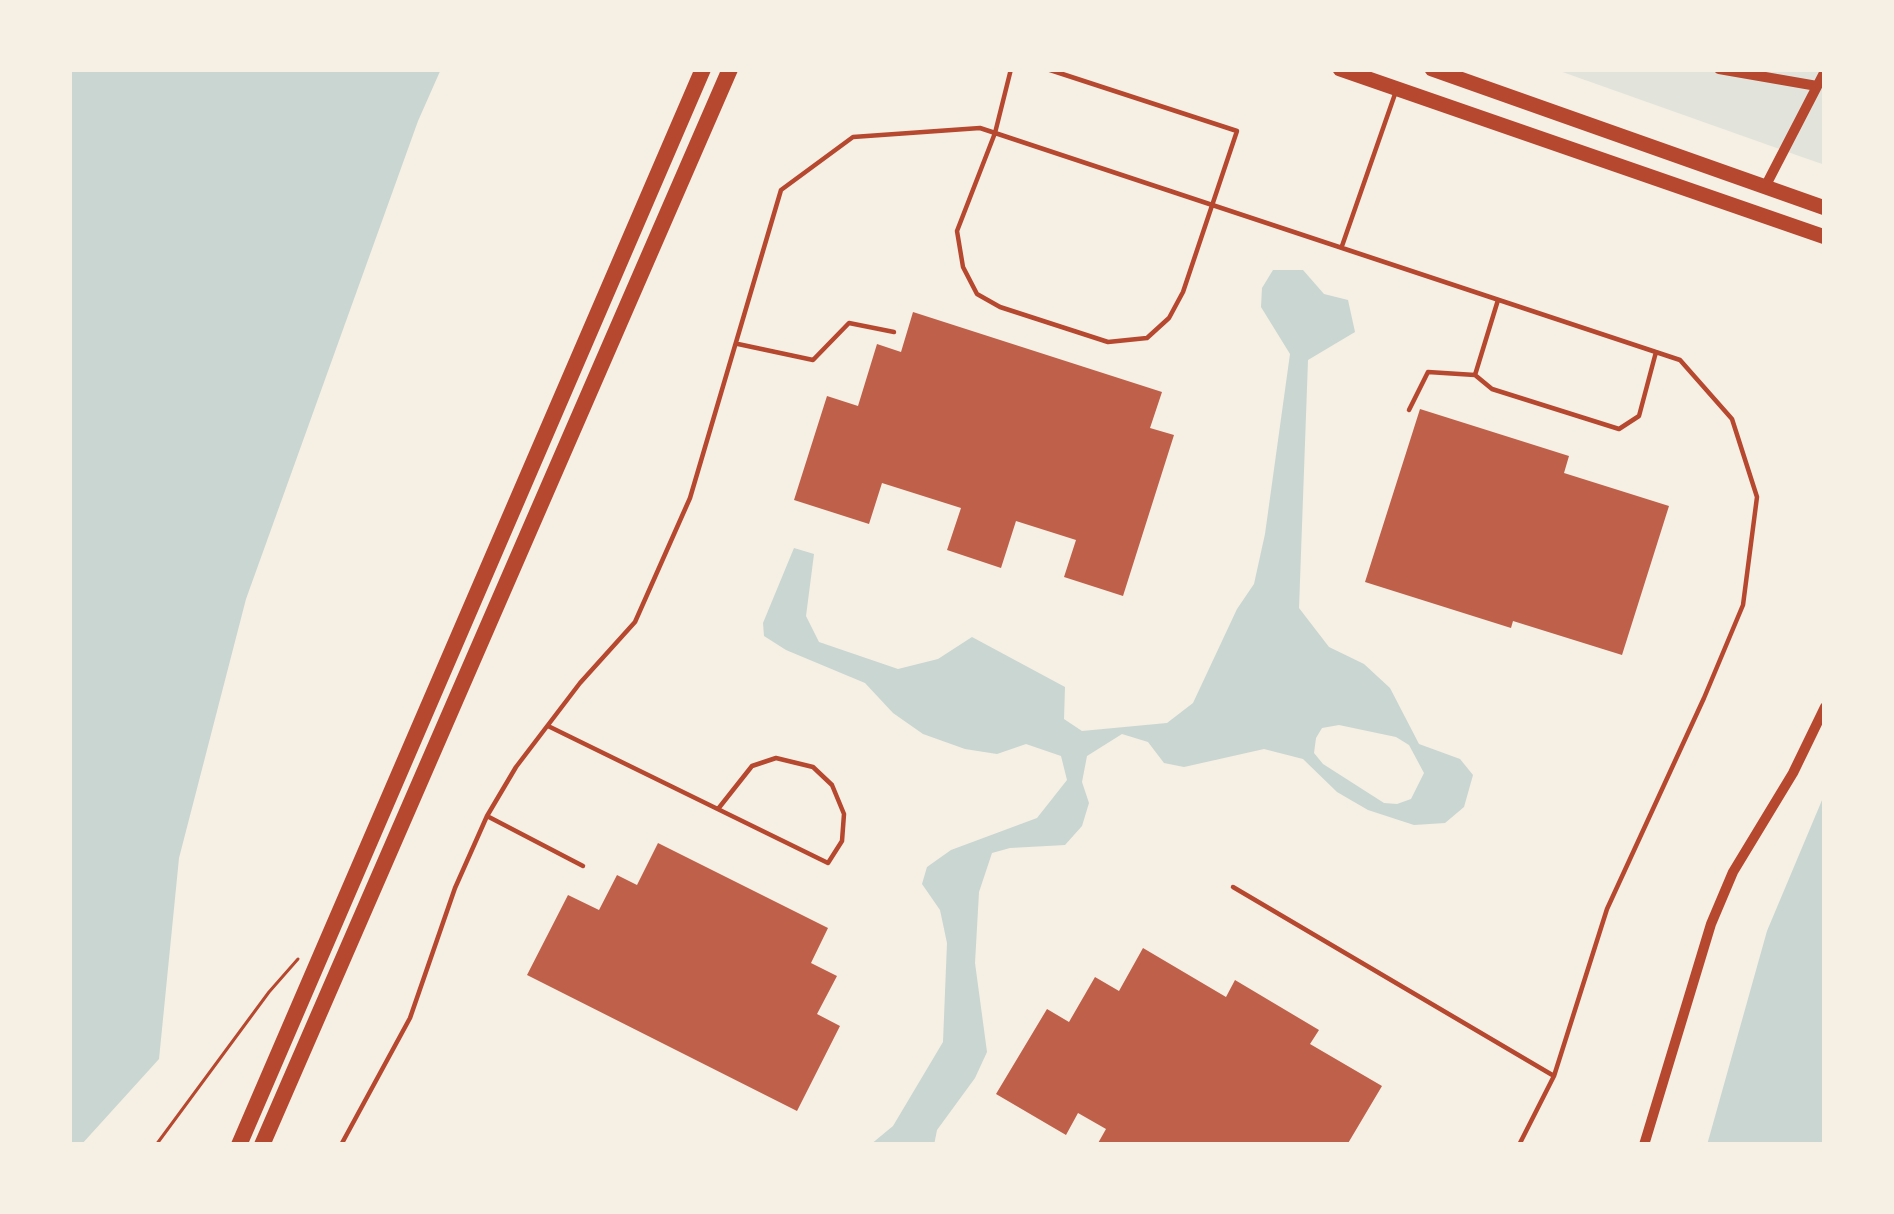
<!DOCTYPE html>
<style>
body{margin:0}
#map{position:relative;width:1894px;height:1214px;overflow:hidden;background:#f6efe4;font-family:"Varela Round",sans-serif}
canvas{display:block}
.frame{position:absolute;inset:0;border:72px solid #f6efe4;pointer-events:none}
</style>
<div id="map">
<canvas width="1894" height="1214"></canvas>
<div class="frame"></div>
</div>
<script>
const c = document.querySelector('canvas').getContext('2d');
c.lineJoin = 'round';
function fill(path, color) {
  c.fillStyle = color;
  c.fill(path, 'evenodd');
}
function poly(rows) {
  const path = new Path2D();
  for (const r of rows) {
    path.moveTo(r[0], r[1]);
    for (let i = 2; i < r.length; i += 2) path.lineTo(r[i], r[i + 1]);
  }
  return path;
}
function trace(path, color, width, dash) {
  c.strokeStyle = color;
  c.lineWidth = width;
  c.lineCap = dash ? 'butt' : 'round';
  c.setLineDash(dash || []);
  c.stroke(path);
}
fill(poly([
 [1554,69,1825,69,1825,165,1802,157]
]), '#e2e4dc');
fill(poly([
 [69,69,441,69,418,121,246,599,179,858,159,1059,81,1145,69,1145],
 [1273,270,1303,270,1324,294,1348,300,1355,332,1308,360,1299,608,1329,647,1364,664,1390,688,1419,744,1460,759,1473,775,1464,807,1445,823,1414,825,1368,810,1337,792,1303,759,1264,749,1184,767,1164,763,1148,742,1122,734,1087,756,1082,782,1089,803,1082,826,1065,845,1010,848,992,853,979,892,975,963,987,1052,975,1078,937,1130,934,1145,870,1145,893,1126,943,1042,947,943,940,910,922,884,927,867,951,850,1037,818,1067,780,1061,756,1026,744,997,754,965,749,923,734,893,713,865,683,786,650,764,636,763,623,794,548,814,554,806,616,819,642,898,669,938,659,972,637,1065,687,1064,719,1082,731,1167,723,1193,703,1237,609,1254,584,1265,534,1290,354,1261,307,1262,288],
 [1339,725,1396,737,1409,745,1424,773,1411,799,1397,804,1384,803,1323,764,1314,753,1316,738,1322,728],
 [1825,793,1825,1145,1707,1145,1767,931]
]), '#c9d6d2');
fill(poly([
 [913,312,1162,392,1150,428,1174,435,1123,596,1064,577,1076,540,1016,521,1001,568,947,550,961,508,882,483,869,524,794,500,827,396,858,406,877,344,901,352],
 [1420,409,1569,456,1564,473,1669,506,1622,655,1513,621,1511,628,1365,582],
 [658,843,828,928,811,963,837,976,817,1014,840,1026,797,1111,527,975,568,895,599,910,617,875,637,885],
 [1143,948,1226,997,1235,980,1319,1030,1310,1044,1382,1086,1347,1145,1097,1145,1106,1129,1078,1113,1066,1135,996,1094,1047,1009,1069,1022,1095,977,1119,991]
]), '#bf614a');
trace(poly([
 [156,1145,269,992,298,959]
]), '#b5482f', 3);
trace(poly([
 [1011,69,995,133,957,231,963,267,977,294,1000,307,1108,342,1147,338,1169,318,1183,292,1237,131,1047,69],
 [1342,246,1395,94],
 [1498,300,1475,375,1492,389,1619,429,1639,416,1656,352],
 [738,344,813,360,849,323,894,332],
 [1409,410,1428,372,1475,375],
 [548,726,828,863,842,841,844,814,832,785,813,767,776,758,752,766,718,809],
 [487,816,583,866],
 [1233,887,1554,1076],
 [341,1145,410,1018,455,888,487,816,516,767,580,683,635,622,690,498,781,190,853,137,980,128,1680,360,1732,419,1757,497,1743,605,1704,698,1607,909,1554,1076,1519,1145],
 [1439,1145,1445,1145]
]), '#b5482f', 4.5);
trace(poly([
 [1719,69,1817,86],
 [1765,187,1825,71],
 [1644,1145,1711,924,1733,872,1793,773,1825,707]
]), '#b5482f', 10);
trace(poly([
 [1340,69,1825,237],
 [1432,69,1825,208]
]), '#b5482f', 15);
trace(poly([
 [239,1145,703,69],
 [262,1145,730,69]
]), '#b5482f', 16);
</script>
